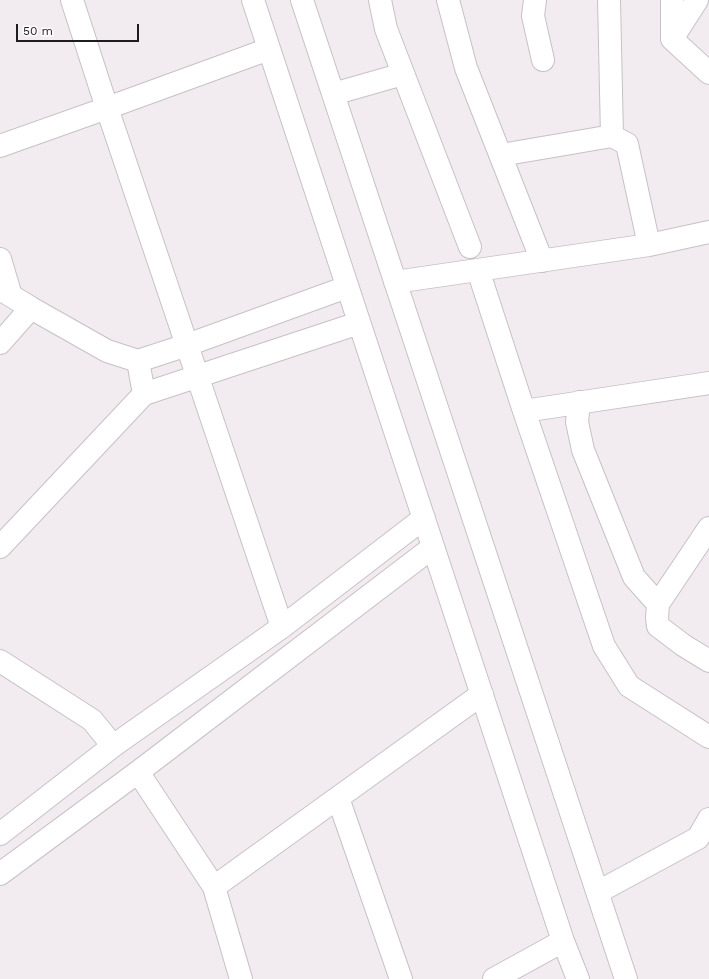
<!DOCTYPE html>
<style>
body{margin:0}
#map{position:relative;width:709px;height:979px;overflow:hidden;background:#f2ecf1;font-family:"Work Sans",sans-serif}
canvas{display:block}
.scale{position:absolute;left:16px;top:24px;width:123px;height:18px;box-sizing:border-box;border:2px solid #1e1c1e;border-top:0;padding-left:5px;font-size:12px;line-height:14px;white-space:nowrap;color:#1e1c1e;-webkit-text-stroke:3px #fffafe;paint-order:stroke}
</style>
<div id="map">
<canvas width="709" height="979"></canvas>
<div class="scale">50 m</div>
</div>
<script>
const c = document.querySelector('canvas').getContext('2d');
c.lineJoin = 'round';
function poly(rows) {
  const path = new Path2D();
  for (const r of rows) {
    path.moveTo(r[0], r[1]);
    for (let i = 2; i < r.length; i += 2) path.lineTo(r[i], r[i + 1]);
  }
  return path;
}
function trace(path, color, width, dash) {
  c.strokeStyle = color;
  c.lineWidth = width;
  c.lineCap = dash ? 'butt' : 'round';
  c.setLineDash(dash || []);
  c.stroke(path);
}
const minor = poly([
 [72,0,107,108,282,627],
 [253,0,563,941,578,979],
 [302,0,626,979],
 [380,0,386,29,470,247],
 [448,0,466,68,542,261],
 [535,0,533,16,543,60],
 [609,0,612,136,627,144,649,245],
 [672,0,672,39,709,73],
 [672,39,697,0],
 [333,94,403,74],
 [0,146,107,108,269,49],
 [501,155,612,136],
 [0,259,11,296],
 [478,270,524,411,604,646,629,686,709,737],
 [395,282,649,245,709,232],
 [0,289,31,308,107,351,138,361,187,345,347,287],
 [0,343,31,308],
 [144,394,359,323],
 [579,402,577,422,583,450,634,577,658,604],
 [524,411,709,383],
 [709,528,658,604,657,618,658,626,683,645,709,661],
 [0,547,144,394,138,361],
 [0,661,92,720,113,746],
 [138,772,214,887,241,979],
 [338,798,401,979],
 [0,834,113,746,282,627,424,518],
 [0,874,138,772,433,547],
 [214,887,482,694],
 [598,892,698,838,709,819],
 [494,979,563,941]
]);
trace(minor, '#c7c1c6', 24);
trace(minor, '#fff', 22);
</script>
